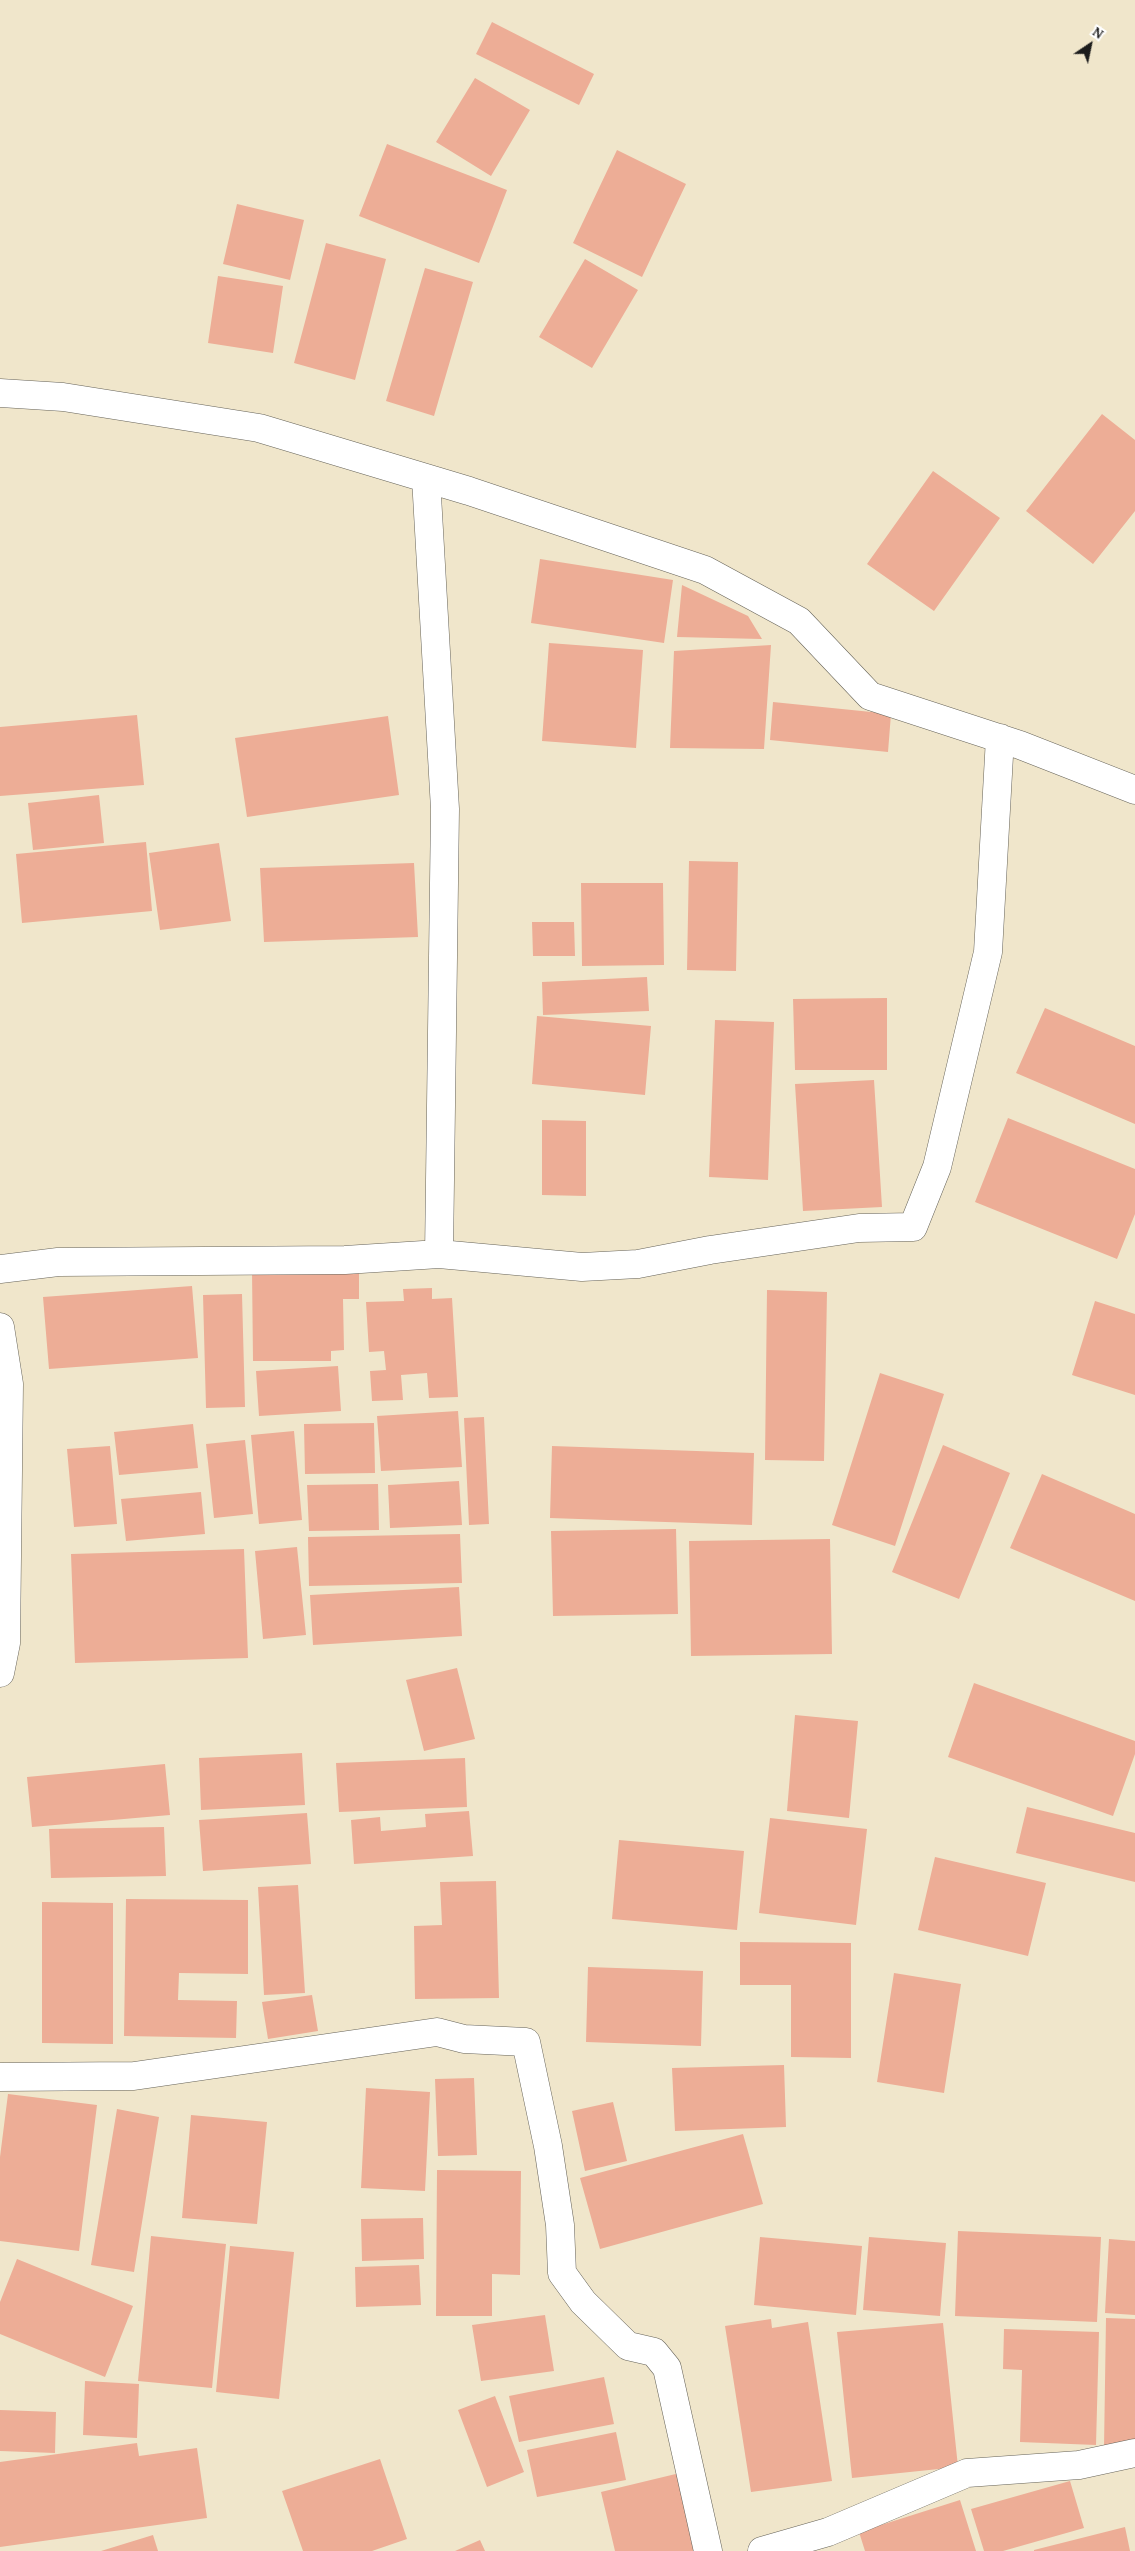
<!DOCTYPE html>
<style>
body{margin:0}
#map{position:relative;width:1135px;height:2551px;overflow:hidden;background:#f0e6cb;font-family:"Gentium Book Plus",serif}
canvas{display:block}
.north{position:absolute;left:1065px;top:20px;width:50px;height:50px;-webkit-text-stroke:4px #fff;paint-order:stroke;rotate:34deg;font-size:14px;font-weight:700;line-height:20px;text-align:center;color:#1c1c1c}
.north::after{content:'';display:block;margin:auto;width:18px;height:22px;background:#1c1c1c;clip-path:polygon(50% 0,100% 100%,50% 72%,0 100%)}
</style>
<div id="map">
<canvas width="1135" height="2551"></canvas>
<div class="north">N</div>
</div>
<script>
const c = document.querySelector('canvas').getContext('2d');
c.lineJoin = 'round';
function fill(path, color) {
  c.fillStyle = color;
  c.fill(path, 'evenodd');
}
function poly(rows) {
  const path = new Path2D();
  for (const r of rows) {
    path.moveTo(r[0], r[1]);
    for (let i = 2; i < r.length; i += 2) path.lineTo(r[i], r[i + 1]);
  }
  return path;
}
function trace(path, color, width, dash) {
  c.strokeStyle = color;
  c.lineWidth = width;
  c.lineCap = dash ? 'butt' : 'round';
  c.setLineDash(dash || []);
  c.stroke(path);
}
fill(poly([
 [492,22,594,74,579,105,476,54],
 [475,78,530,110,491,176,436,142],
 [387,144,507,190,479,263,359,216],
 [617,150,686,184,642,277,573,243],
 [237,204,304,220,290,280,223,264],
 [326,243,386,259,355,380,294,363],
 [585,259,638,290,592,368,539,337],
 [425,268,473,282,434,416,386,401],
 [218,276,283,286,273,353,208,343],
 [1102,414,1135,440,1135,511,1093,564,1026,511],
 [933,471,1000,518,934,611,867,564],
 [540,559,673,580,664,643,531,623],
 [682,585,748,616,762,639,677,637],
 [549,643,643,650,636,748,542,741],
 [771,645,764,749,670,748,674,651],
 [773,702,891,714,888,752,770,740],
 [137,715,144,785,0,796,0,727],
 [388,716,399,795,247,817,235,738],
 [99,795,104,843,33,850,28,803],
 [146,842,152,911,22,923,16,854],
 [219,843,231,921,160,930,149,853],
 [689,861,738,862,736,971,687,970],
 [414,863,418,937,264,942,260,868],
 [581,883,663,883,664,965,582,966],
 [532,922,574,922,575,956,533,956],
 [647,977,649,1011,543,1015,542,982],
 [887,998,887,1070,795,1070,793,999],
 [1045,1008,1135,1046,1135,1124,1016,1073],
 [537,1016,651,1026,645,1095,532,1084],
 [715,1020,774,1022,768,1180,709,1177],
 [874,1080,882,1207,803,1211,795,1084],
 [1008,1118,1135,1169,1135,1214,1117,1259,975,1202],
 [542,1120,586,1121,586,1196,542,1195],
 [252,1270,359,1270,359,1299,343,1299,344,1350,331,1351,331,1361,253,1361],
 [192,1286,198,1358,49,1369,43,1297],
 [432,1288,432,1299,452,1298,458,1397,429,1398,427,1373,401,1375,403,1400,372,1401,370,1371,386,1370,384,1351,369,1352,366,1302,404,1301,403,1289],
 [767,1290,827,1292,824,1461,765,1460],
 [242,1294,245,1407,206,1408,203,1295],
 [1095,1301,1135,1314,1135,1395,1072,1375],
 [338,1366,341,1411,259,1416,256,1371],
 [880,1373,944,1394,895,1546,832,1525],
 [458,1411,462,1467,381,1471,377,1416],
 [484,1417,489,1524,469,1525,464,1418],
 [374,1423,375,1473,305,1474,304,1424],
 [193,1424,198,1468,119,1475,114,1432],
 [294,1431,302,1520,259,1524,251,1435],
 [245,1440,253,1514,214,1518,206,1444],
 [943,1445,1010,1473,959,1599,892,1572],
 [110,1446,117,1524,74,1527,67,1449],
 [552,1446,754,1453,752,1525,550,1518],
 [1042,1474,1135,1514,1135,1601,1010,1548],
 [459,1481,462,1525,390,1528,388,1485],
 [378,1484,379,1530,309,1531,307,1485],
 [201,1492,205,1534,126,1541,121,1499],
 [676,1529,678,1614,553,1616,551,1531],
 [460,1534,462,1583,309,1586,308,1537],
 [830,1539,832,1654,691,1656,689,1541],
 [297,1547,306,1635,263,1639,255,1551],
 [244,1549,248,1658,75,1663,71,1554],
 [459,1587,462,1636,313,1645,310,1595],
 [457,1668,475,1739,424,1751,406,1680],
 [974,1683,1135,1741,1135,1754,1113,1816,948,1757],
 [795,1715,858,1721,849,1818,787,1811],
 [302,1753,305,1805,201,1810,199,1758],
 [465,1758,467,1807,339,1812,336,1763],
 [165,1764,170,1815,32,1827,27,1777],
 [1027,1807,1135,1833,1135,1882,1016,1853],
 [469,1811,473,1856,354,1864,351,1820,380,1817,381,1831,426,1827,425,1814],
 [307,1813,311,1864,203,1871,199,1820],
 [770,1818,867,1829,856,1925,759,1913],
 [164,1827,166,1876,51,1878,49,1829],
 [619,1840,744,1851,737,1930,612,1919],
 [935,1857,1046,1883,1028,1956,918,1930],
 [496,1881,499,1998,415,1999,414,1926,442,1925,440,1882],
 [298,1885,305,1993,264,1995,258,1887],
 [126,1899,248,1900,248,1974,179,1973,178,2000,237,2001,236,2038,124,2036],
 [42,1902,113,1903,113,2044,42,2043],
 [740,1942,851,1943,851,2058,791,2057,791,1985,740,1985],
 [588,1967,703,1971,701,2046,586,2042],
 [894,1973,961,1984,944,2093,877,2082],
 [312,1995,318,2031,268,2039,262,2002],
 [784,2065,786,2127,675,2131,672,2068],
 [474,2078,477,2155,438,2156,435,2079],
 [366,2088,430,2092,425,2191,361,2188],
 [8,2094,97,2105,79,2251,0,2241,0,2157],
 [613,2102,627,2161,585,2171,572,2111],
 [117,2109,159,2117,134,2272,91,2265],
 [191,2115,267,2122,257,2224,182,2218],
 [743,2134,763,2204,600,2249,580,2178],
 [437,2170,521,2171,520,2275,492,2274,492,2316,436,2316],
 [423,2218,424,2259,362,2261,361,2219],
 [958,2231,1101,2237,1097,2322,955,2316],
 [151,2236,226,2244,212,2388,138,2381],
 [760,2237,862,2246,856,2315,754,2305],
 [869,2237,946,2243,940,2316,863,2310],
 [1109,2239,1135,2241,1135,2315,1105,2313],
 [230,2246,294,2252,279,2399,216,2392],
 [17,2259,133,2306,105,2377,0,2334,0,2302],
 [419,2265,421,2305,356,2307,355,2267],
 [545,2315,554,2371,481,2381,472,2325],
 [1106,2318,1135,2319,1135,2449,1104,2448],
 [771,2319,772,2328,808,2322,832,2481,751,2492,725,2326],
 [943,2323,958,2467,852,2478,837,2332],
 [1004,2329,1099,2332,1096,2445,1020,2442,1022,2370,1003,2369],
 [604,2377,614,2424,519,2442,509,2396],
 [85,2381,139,2384,137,2438,83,2435],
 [495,2396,524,2472,487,2487,458,2410],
 [0,2410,56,2412,55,2453,0,2451],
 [616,2432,626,2480,537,2497,527,2450],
 [137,2443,139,2456,197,2448,207,2518,0,2547,0,2462],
 [380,2459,407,2539,372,2551,303,2551,282,2491],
 [684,2472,703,2551,615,2551,601,2492],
 [1070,2481,1084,2528,1003,2551,984,2551,971,2509],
 [960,2500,976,2551,865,2551,859,2532],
 [1125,2527,1130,2551,1034,2551,1034,2550],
 [153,2535,158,2551,101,2551],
 [480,2540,485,2551,455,2551]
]), '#edad96');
const minor = poly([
 [0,393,63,397,259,428,469,491,705,570,799,621,870,696,1020,745,1135,790],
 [426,478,445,809,439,1254],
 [0,1269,58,1262,345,1260,439,1254,582,1267,638,1264,710,1250,859,1228,913,1227,937,1167,988,952,1000,738],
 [0,1327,9,1384,6,1643,0,1673],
 [0,2077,134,2076,437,2032,464,2039,526,2042,548,2146,560,2225,562,2273,583,2302,628,2346,654,2352,667,2368,708,2551],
 [762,2551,828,2532,967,2473,1079,2465,1135,2453]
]);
trace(minor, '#666359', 29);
trace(minor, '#fff', 28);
</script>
